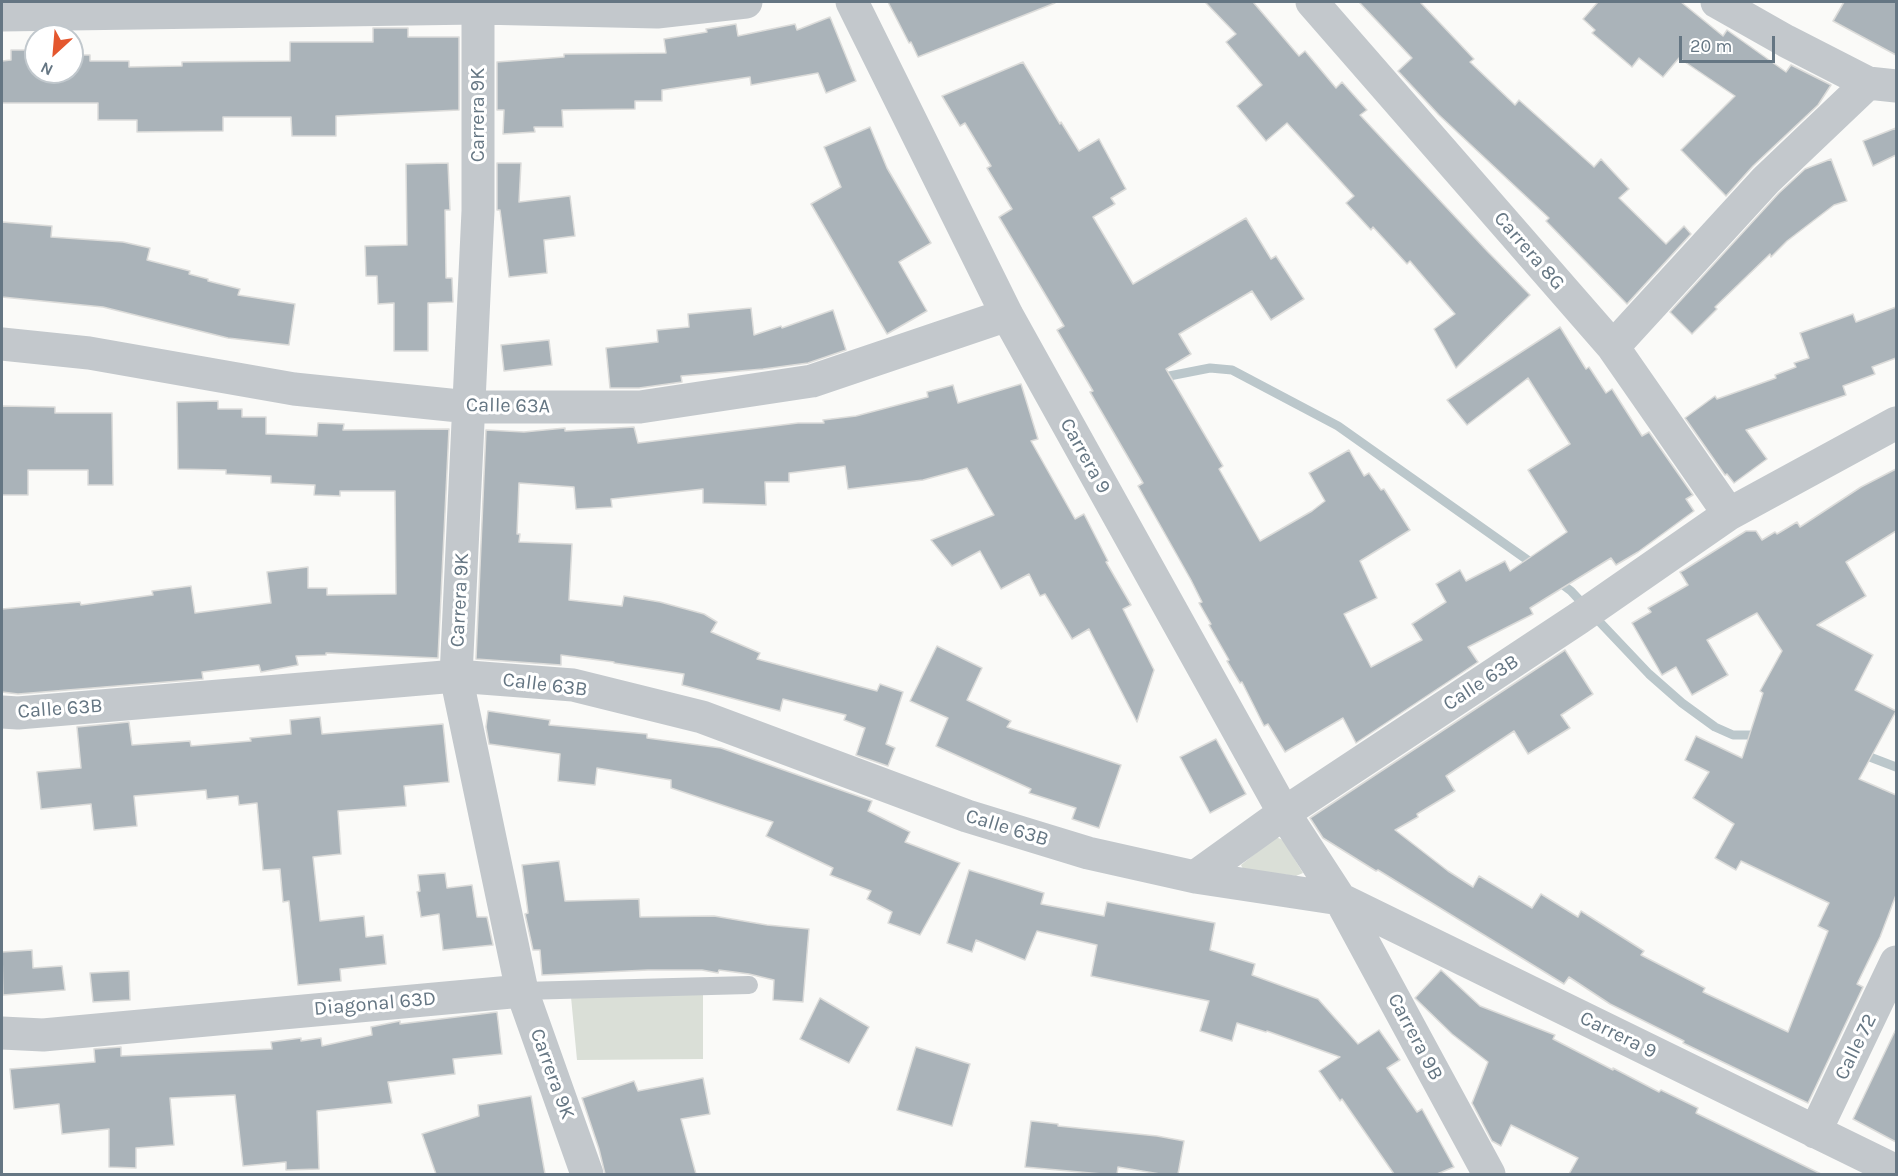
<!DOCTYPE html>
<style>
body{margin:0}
#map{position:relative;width:1898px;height:1176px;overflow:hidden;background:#fafaf8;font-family:Karla,sans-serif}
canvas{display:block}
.frame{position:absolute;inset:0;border:3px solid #657683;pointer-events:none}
.north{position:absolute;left:24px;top:24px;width:60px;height:60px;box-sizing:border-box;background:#fff;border:2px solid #c1c8cd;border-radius:50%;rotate:206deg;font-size:16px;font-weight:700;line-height:24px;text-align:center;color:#657683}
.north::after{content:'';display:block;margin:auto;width:21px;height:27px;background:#e4572e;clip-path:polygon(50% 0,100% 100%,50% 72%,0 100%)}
.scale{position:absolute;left:1679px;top:36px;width:96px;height:27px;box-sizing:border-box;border:3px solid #657683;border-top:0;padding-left:8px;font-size:18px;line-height:21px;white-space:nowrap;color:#657683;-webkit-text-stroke:4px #fff;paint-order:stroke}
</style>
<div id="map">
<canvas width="1898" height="1176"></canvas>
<div class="frame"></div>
<div class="north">N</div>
<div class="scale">20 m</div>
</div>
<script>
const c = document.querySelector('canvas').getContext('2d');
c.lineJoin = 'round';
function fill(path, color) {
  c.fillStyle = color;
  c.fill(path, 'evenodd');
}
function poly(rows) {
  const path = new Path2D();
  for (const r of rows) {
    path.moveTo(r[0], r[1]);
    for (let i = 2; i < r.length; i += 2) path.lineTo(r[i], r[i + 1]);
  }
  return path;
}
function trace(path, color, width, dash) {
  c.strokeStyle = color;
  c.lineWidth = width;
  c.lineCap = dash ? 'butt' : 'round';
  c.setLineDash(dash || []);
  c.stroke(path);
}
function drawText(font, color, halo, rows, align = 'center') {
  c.font = font + ' Karla,sans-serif';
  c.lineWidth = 6;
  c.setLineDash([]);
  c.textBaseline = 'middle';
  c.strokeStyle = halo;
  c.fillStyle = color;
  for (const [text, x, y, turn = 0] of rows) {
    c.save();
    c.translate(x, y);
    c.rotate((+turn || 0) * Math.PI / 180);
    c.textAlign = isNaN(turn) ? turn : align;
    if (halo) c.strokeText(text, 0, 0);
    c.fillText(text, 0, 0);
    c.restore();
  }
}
fill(poly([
 [1276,837,1283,840,1303,873,1296,876,1243,869,1241,865],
 [703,993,703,1059,577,1060,571,997]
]), '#dadfd7');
trace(poly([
 [1159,378,1210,368,1232,370,1338,426,1536,566],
 [1555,579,1571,591,1585,606],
 [1594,616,1649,674,1682,703,1715,727,1733,735,1760,735],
 [1862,754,1896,767]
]), '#bbc7cb', 9);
const building = poly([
 [888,2,1054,2,1055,3,918,57,911,42,909,43,888,2],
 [1205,2,1253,2,1299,56,1305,51,1336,88,1342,82,1367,110,1360,115,1488,252,1530,295,1456,368,1434,329,1455,314,1410,261,1407,264,1373,227,1371,230,1346,203,1354,196,1287,123,1266,141,1237,106,1262,85,1226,42,1236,34,1205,2],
 [1359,2,1420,2,1474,59,1470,62,1515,105,1519,100,1594,167,1601,159,1629,189,1619,198,1666,244,1684,226,1691,234,1627,304,1546,221,1549,218,1439,115,1398,71,1412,58,1359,2],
 [1598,2,1681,2,1723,36,1727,30,1786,72,1791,65,1831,85,1818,105,1753,166,1726,196,1681,150,1735,96,1679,58,1663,77,1639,58,1632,67,1592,33,1595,30,1583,19,1598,2],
 [1844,2,1896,2,1896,55,1833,21,1844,2],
 [830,17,856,81,826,93,818,73,751,85,750,77,662,90,662,101,635,101,635,109,562,110,563,127,534,127,535,132,503,134,504,110,497,110,497,62,564,57,564,54,666,53,664,39,707,32,706,29,736,24,738,36,795,24,797,30,830,17],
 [373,28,408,28,408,37,459,37,459,110,336,116,336,136,292,136,291,117,223,117,223,131,137,132,137,120,98,120,98,103,2,103,2,61,11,60,11,50,36,50,36,72,72,72,72,55,90,55,90,61,129,61,129,67,182,66,182,62,290,61,290,42,373,42,373,28],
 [1023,62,1060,124,1061,122,1079,151,1099,139,1126,189,1111,198,1115,204,1093,217,1133,284,1246,218,1271,259,1276,256,1304,299,1271,320,1252,291,1179,334,1191,354,1166,369,1223,466,1219,469,1260,541,1312,511,1325,501,1309,473,1349,450,1364,476,1369,473,1381,490,1384,489,1410,530,1360,561,1377,598,1344,614,1371,667,1422,640,1412,624,1446,602,1436,584,1460,570,1466,581,1505,561,1510,571,1567,532,1528,470,1570,444,1528,378,1467,425,1447,400,1560,327,1586,369,1589,367,1606,393,1612,389,1642,436,1649,432,1693,495,1686,499,1694,511,1638,552,1616,565,1611,558,1530,608,1533,614,1468,647,1478,662,1356,743,1343,718,1285,752,1268,724,1264,726,1242,682,1240,683,1227,661,1229,660,1209,625,1211,624,1199,603,1202,602,1191,580,1138,486,1143,483,1090,392,1093,391,1057,330,1064,326,999,217,1012,209,987,168,991,166,965,123,960,126,942,96,1023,62],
 [870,127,887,168,931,243,899,262,927,311,887,334,811,204,841,187,824,147,870,127],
 [1896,128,1896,155,1873,166,1863,141,1896,128],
 [1831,159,1847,201,1834,205,1787,241,1771,257,1770,254,1715,307,1717,309,1692,334,1670,312,1779,193,1805,169,1831,159],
 [448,163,450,210,445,210,446,278,452,278,453,302,428,303,428,351,394,351,394,303,378,304,377,276,366,276,365,246,407,245,406,164,448,163],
 [497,163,521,163,519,202,570,196,575,236,544,240,547,273,509,277,500,210,497,210,497,163],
 [2,222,52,226,51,237,123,242,150,248,147,260,190,271,189,274,208,279,208,281,240,289,238,295,295,304,289,345,228,338,103,307,2,297,2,222],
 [1896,307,1896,358,1872,367,1875,374,1843,386,1846,395,1746,430,1767,459,1734,483,1727,474,1725,475,1685,418,1715,396,1717,399,1776,378,1775,375,1796,367,1794,363,1809,358,1800,333,1853,314,1856,322,1896,307],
 [751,308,754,335,781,326,782,328,833,310,846,350,808,363,763,369,681,376,682,382,639,388,610,388,606,348,658,342,657,330,689,327,688,314,751,308],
 [549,340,552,365,504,371,501,345,549,340],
 [1021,384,1038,439,1031,441,1075,519,1084,514,1108,561,1106,562,1131,605,1123,609,1154,670,1137,722,1089,629,1072,639,1045,594,1040,596,1029,574,1001,589,980,551,952,566,931,540,994,515,967,468,923,480,848,489,845,466,789,473,789,482,765,482,766,505,703,503,703,489,611,499,612,507,576,509,574,487,519,483,517,534,520,534,519,542,572,544,569,600,622,606,624,596,660,602,704,614,717,622,711,632,760,653,757,659,877,691,880,684,903,692,886,744,895,748,888,766,856,755,865,728,844,720,846,715,783,699,780,711,682,685,684,674,614,663,614,662,561,655,561,665,476,659,486,430,524,432,565,428,565,431,634,427,638,443,798,423,824,423,823,420,856,416,928,397,927,392,953,385,958,403,1021,384],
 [218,401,218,409,242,409,242,417,266,417,266,434,317,436,318,423,344,424,343,430,449,429,438,658,326,653,326,655,296,656,298,665,261,672,259,665,202,672,203,679,18,694,2,692,2,609,80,602,81,605,153,595,152,591,191,586,195,613,271,603,267,572,308,567,308,588,327,588,327,595,396,594,395,491,340,491,340,496,314,495,315,485,271,483,271,476,226,474,226,470,178,469,177,402,218,401],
 [2,406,55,407,55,413,112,413,113,485,88,485,88,470,28,470,28,495,2,495,2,406],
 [1896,469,1896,531,1846,562,1866,596,1817,625,1873,655,1855,690,1896,711,1859,779,1896,795,1896,895,1880,937,1857,984,1863,987,1808,1103,1683,1043,1684,1041,1610,1004,1569,977,1564,984,1378,870,1376,871,1323,838,1310,818,1565,650,1593,694,1561,715,1570,728,1528,754,1514,731,1446,776,1455,791,1417,814,1418,817,1395,830,1448,871,1473,887,1479,876,1532,908,1541,894,1578,917,1581,911,1644,951,1641,955,1705,988,1703,992,1788,1032,1828,931,1818,926,1829,903,1741,861,1736,870,1715,858,1734,824,1693,798,1709,772,1685,760,1696,736,1742,758,1763,693,1760,691,1782,651,1757,613,1707,640,1728,675,1692,695,1676,667,1662,675,1632,623,1651,612,1648,608,1688,585,1680,572,1684,570,1746,531,1756,531,1762,540,1775,532,1777,534,1797,522,1800,527,1861,487,1896,469],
 [937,646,982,668,967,700,1011,721,1007,727,1121,765,1099,828,1072,819,1076,808,1029,793,1031,789,936,746,948,718,910,701,937,646],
 [488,711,550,720,549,725,647,734,647,738,721,748,872,801,868,811,910,832,905,842,960,863,920,935,888,923,892,912,867,899,871,891,830,875,833,868,766,836,773,822,671,788,671,780,597,768,595,785,558,781,560,754,489,744,486,727,488,711],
 [320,717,322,734,443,724,449,782,404,786,406,806,338,811,341,854,313,857,320,921,364,916,366,937,383,935,386,964,340,969,341,981,298,985,289,901,283,902,280,869,263,870,257,803,239,805,238,796,207,799,206,790,134,796,137,826,94,830,91,804,41,809,37,772,81,768,77,727,129,722,132,745,190,741,191,746,251,741,250,738,291,734,290,720,320,717],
 [1216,739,1246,794,1210,813,1180,757,1216,739],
 [559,861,565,901,639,899,640,917,714,916,767,925,809,929,803,1002,773,1000,774,980,749,974,719,970,718,973,702,970,648,970,542,975,540,950,533,950,525,914,528,913,522,865,559,861],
 [969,870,1044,893,1041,904,1104,916,1107,902,1215,923,1210,950,1255,964,1252,975,1318,999,1358,1044,1379,1030,1400,1060,1387,1068,1417,1112,1422,1109,1454,1167,1437,1174,1394,1174,1342,1099,1340,1101,1319,1071,1340,1057,1267,1031,1266,1032,1237,1023,1232,1041,1200,1031,1209,1001,1091,976,1097,945,1037,931,1025,960,976,940,972,952,947,943,969,870],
 [445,873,447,888,472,885,477,917,487,917,493,945,443,950,439,914,421,917,417,892,420,891,418,875,445,873],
 [32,950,33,968,62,966,65,990,3,995,2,952,32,950],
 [1441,970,1480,1006,1555,1035,1553,1039,1613,1070,1613,1068,1659,1092,1661,1090,1698,1108,1696,1113,1821,1174,1569,1174,1578,1158,1511,1125,1501,1146,1492,1141,1472,1103,1488,1062,1452,1034,1415,998,1441,970],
 [129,971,130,1000,93,1002,90,973,129,971],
 [820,998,869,1027,849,1063,800,1039,820,998],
 [497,1012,502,1054,453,1059,455,1074,388,1082,392,1103,317,1111,319,1169,286,1170,286,1162,243,1166,235,1095,170,1098,174,1145,136,1148,136,1168,109,1167,109,1129,62,1134,59,1104,14,1109,10,1069,95,1062,94,1049,121,1047,121,1056,272,1049,271,1042,301,1038,301,1041,321,1038,322,1046,372,1035,371,1027,400,1021,400,1024,497,1012],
 [1896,1029,1896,1142,1853,1119,1896,1029],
 [916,1047,970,1064,952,1126,897,1110,916,1047],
 [703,1078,710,1114,681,1119,696,1174,605,1174,599,1149,582,1098,634,1081,638,1091,703,1078],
 [531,1096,545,1174,436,1174,422,1134,479,1116,478,1105,531,1096],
 [1031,1121,1058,1124,1058,1126,1157,1136,1184,1141,1178,1174,1160,1174,1118,1167,1117,1174,1102,1174,1025,1167,1031,1121]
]);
fill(building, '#aab3b9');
trace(building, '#dcdcda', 1.5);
trace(poly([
 [522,991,749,985]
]), '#c3c8cc', 18);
trace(poly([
 [852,2,1007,315,1284,813,1340,899,1489,1174],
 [1312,2,1613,347,1729,514],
 [1717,2,1786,41,1868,83,1896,86],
 [478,8,478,211,456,676,522,991,587,1174],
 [2,15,478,8,657,12,746,2],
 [2,344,89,353,294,389,469,407,640,407,812,381,1007,315],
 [1613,347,1766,180,1868,83],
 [2,712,18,713,456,676,573,685,702,717,967,816,1088,853,1195,877,1340,899,1896,1171],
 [1195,877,1284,813,1579,618,1729,514,1896,423],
 [2,1033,43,1035,522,991],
 [1815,1132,1896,962]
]), '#c3c8cc', 33);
drawText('20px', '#657683', '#fff', [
 ["Carrera 9K",478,115,-90],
 ["Carrera 8G",1529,251,49],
 ["Calle 63A",508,406,1],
 ["Carrera 9",1085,456,61],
 ["Carrera 9K",460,600,-87],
 ["Calle 63B",1481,683,-33],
 ["Calle 63B",545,685,7],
 ["Calle 63B",60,709,-4],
 ["Calle 63B",1007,828,17],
 ["Diagonal 63D",375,1004,-5],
 ["Carrera 9",1618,1035,26],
 ["Carrera 9B",1415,1037,62],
 ["Calle 72",1856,1047,-64],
 ["Carrera 9K",552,1074,70]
]);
</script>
